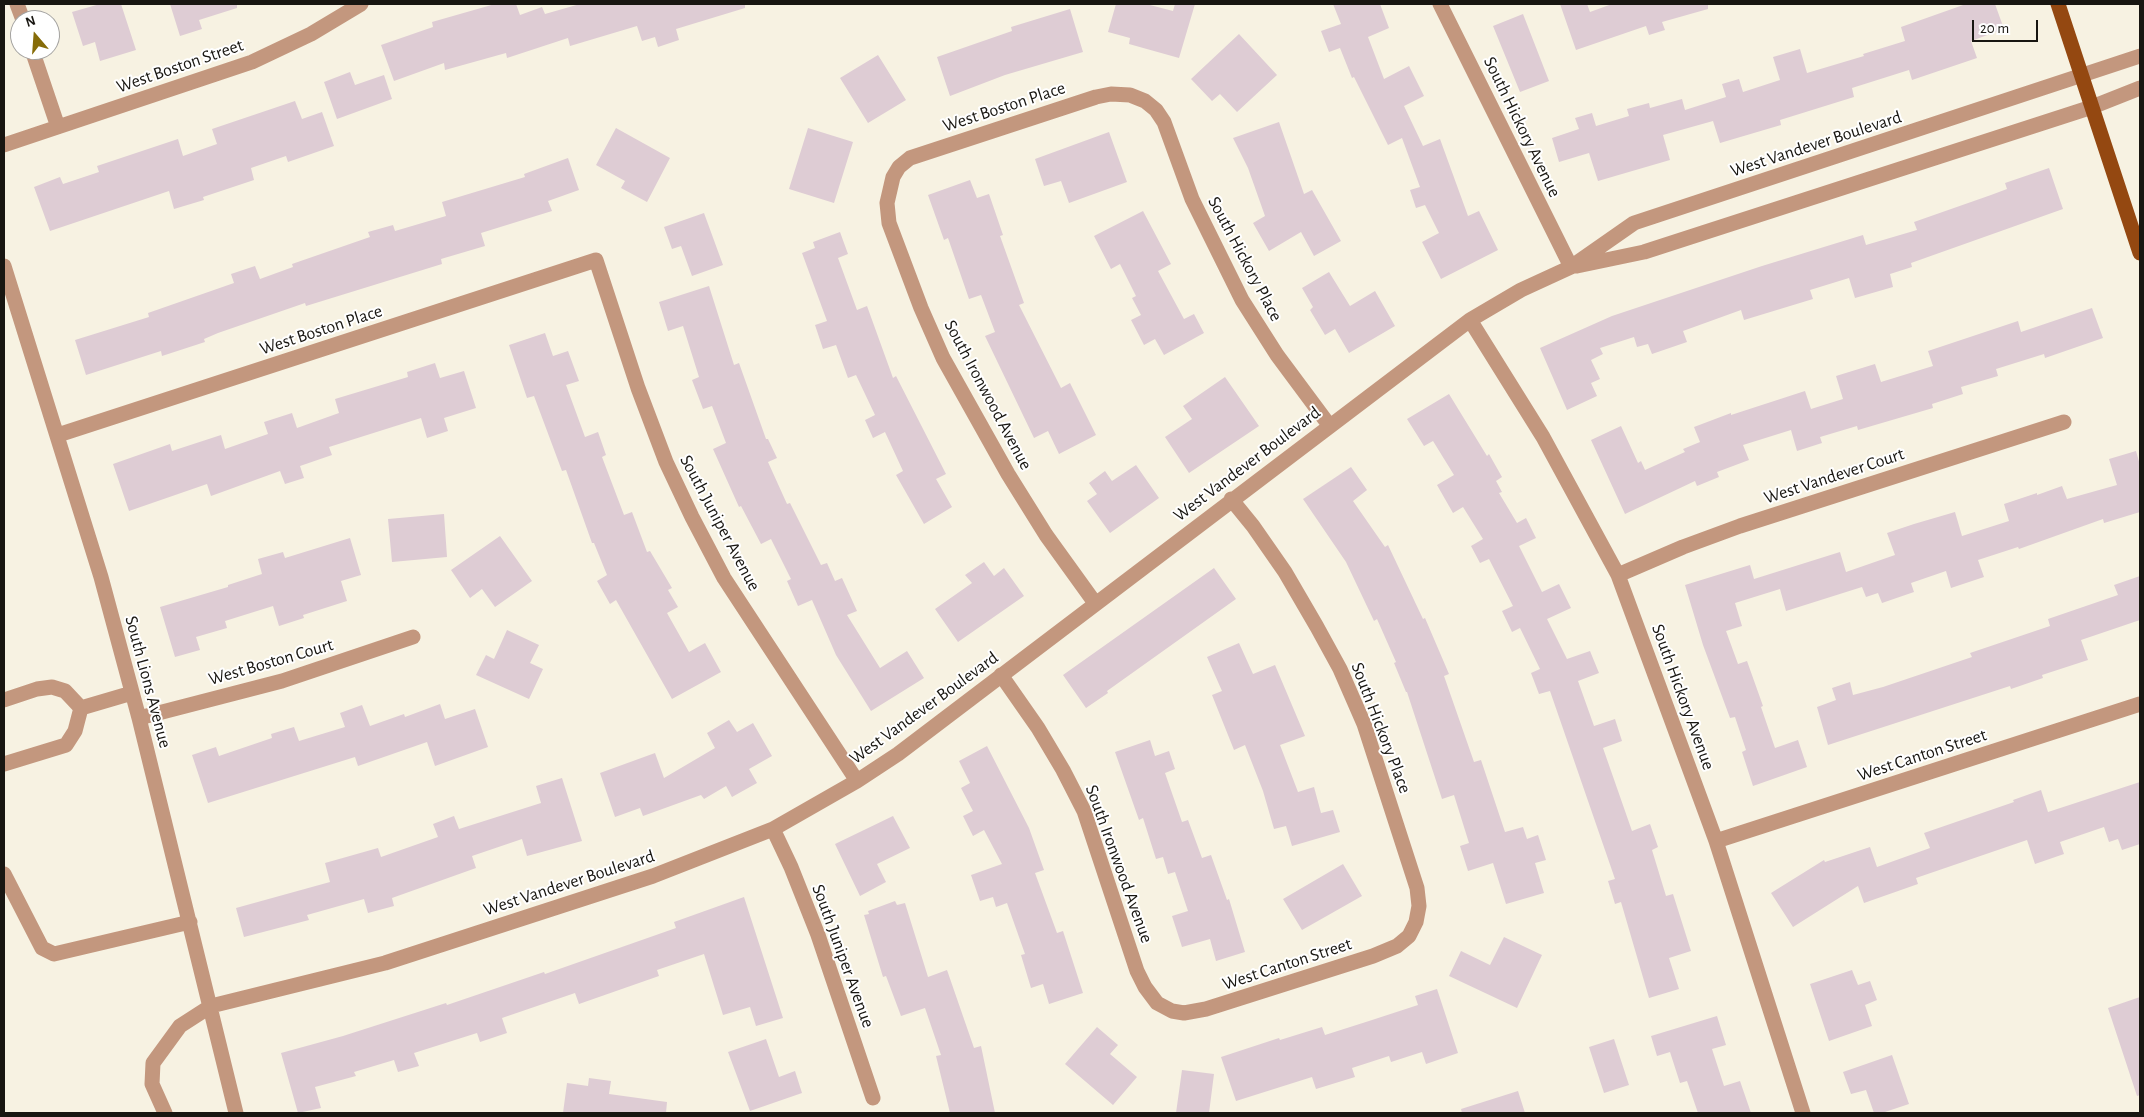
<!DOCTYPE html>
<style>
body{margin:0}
#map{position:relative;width:2144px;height:1117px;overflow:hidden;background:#f7f2e2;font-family:"Alegreya Sans",sans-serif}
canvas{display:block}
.frame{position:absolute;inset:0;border:5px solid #181611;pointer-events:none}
.north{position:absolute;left:10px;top:10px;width:50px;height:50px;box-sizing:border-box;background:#fff;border:1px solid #a3a2a0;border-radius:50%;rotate:342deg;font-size:14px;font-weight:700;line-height:20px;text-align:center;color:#181611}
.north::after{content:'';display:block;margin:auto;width:18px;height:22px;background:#866c08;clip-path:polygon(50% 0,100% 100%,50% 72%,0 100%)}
.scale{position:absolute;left:1972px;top:20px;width:66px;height:22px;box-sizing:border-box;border:2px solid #181611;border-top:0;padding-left:6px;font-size:15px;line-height:18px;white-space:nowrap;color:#181611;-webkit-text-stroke:4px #fff;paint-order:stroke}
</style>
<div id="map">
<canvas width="2144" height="1117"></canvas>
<div class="frame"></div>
<div class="north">N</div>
<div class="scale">20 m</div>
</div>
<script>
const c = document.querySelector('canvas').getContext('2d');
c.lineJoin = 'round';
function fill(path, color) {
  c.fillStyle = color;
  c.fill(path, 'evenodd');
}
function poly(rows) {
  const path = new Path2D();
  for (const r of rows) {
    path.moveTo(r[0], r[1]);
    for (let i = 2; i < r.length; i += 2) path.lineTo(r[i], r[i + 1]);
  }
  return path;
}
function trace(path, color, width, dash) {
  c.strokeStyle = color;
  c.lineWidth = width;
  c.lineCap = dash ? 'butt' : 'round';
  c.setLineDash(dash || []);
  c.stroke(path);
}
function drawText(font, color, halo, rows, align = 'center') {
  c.font = font + ' "Alegreya Sans",sans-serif';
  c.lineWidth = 4;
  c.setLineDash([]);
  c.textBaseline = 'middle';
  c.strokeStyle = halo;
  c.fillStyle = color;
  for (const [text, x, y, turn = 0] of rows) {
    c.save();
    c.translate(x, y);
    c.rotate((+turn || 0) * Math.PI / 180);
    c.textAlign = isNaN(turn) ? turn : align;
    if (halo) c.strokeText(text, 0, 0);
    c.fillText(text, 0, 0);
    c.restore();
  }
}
fill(poly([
 [100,4,121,4,136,50,100,61,95,42,83,46,72,12],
 [170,4,237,4,237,8,199,20,202,29,180,36],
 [495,4,516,4,520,15,542,7,545,14,580,4,745,4,745,8,676,29,679,40,658,47,655,37,642,41,637,26,570,46,568,38,507,58,506,53,445,70,444,63,394,81,381,45,433,27,432,22],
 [1116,4,1146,4,1173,11,1175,4,1195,4,1179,58,1129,44,1130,38,1108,32],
 [1333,4,1380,4,1389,28,1368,37,1384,79,1409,66,1424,96,1404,106,1423,146,1440,139,1468,216,1479,211,1498,250,1441,279,1422,242,1439,233,1425,205,1416,208,1410,190,1420,187,1402,138,1388,145,1354,77,1352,78,1340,48,1329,52,1321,31,1341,24],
 [1560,4,1587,4,1590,12,1612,4,1708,4,1708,9,1662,22,1665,30,1649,35,1646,26,1576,50],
 [1966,4,1995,4,2004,29,1971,41,1977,58,1912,80,1909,70,1852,88,1854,97,1780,120,1781,125,1720,143,1713,121,1663,135,1670,160,1598,181,1589,153,1559,162,1552,138,1579,129,1575,118,1592,113,1596,126,1629,116,1627,109,1649,103,1650,108,1682,99,1685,110,1726,97,1722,84,1739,79,1743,92,1780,80,1773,57,1800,49,1807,73,1864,56,1863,54,1905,41,1901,27],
 [1070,9,1083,52,1005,75,950,96,937,57,1012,31,1011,27],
 [1523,14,1549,81,1520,92,1493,26],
 [1239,34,1277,75,1237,112,1220,94,1212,101,1191,79],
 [878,55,906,100,868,123,840,78],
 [350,72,355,85,384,75,392,99,337,119,324,82],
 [295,101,302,119,322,112,334,146,288,162,286,156,251,168,254,180,203,197,204,200,174,209,169,191,50,231,34,187,60,177,63,184,99,172,97,166,178,139,183,156,217,144,212,129],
 [1279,122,1304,194,1312,190,1341,241,1314,256,1301,232,1269,251,1253,223,1265,216,1248,168,1233,138],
 [616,128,670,158,647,202,621,188,625,181,596,165],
 [808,128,853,142,834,203,789,189],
 [1109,132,1127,182,1069,203,1061,181,1044,186,1035,159],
 [568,158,579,190,548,201,552,211,481,233,485,246,441,259,442,264,306,306,305,303,218,333,204,339,205,342,162,356,161,351,86,375,75,340,149,317,148,313,234,283,231,274,255,266,260,279,293,267,292,264,370,237,368,232,393,225,395,231,446,216,442,202,525,177,524,174],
 [2049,168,2063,209,1911,263,1912,267,1890,274,1893,287,1855,298,1849,278,1810,290,1813,299,1744,320,1741,310,1683,331,1687,342,1652,354,1648,344,1637,347,1634,337,1600,348,1603,354,1591,360,1600,379,1591,383,1597,396,1567,410,1540,348,1612,316,1762,266,1863,235,1866,245,1917,230,1914,222,1991,195,2007,189,2005,183],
 [970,180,977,198,989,194,1003,235,1000,236,1024,303,1019,305,1061,388,1070,383,1096,435,1059,454,1048,431,1034,438,985,336,995,332,981,295,969,299,948,238,944,240,928,195],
 [1143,211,1171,264,1158,271,1184,319,1194,314,1204,333,1164,355,1155,339,1144,345,1131,320,1141,315,1132,298,1136,296,1120,264,1111,269,1094,236],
 [704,213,723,265,692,276,681,246,672,249,664,227],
 [840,232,848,254,838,258,857,310,867,306,893,378,896,376,946,474,936,479,952,507,924,524,896,475,903,471,885,432,873,438,865,420,875,415,856,375,848,378,836,345,823,349,815,325,827,321,802,253,815,248,813,242],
 [1329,272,1350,306,1375,291,1395,326,1349,353,1335,329,1325,335,1310,310,1313,307,1302,288],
 [709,286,734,365,739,363,766,439,768,439,777,458,768,462,787,504,790,503,821,565,827,563,835,581,842,578,857,611,847,615,880,668,907,651,924,678,871,711,836,655,812,600,798,606,787,581,791,579,771,539,761,544,741,506,739,507,713,449,726,443,712,406,703,409,692,380,699,377,683,326,668,331,659,302],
 [2092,308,2103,338,2045,358,2044,354,1996,369,1998,376,1961,387,1963,394,1932,404,1933,408,1858,430,1857,426,1820,437,1822,443,1797,451,1791,430,1743,445,1749,460,1717,472,1719,477,1697,486,1695,481,1625,514,1591,440,1621,426,1638,463,1641,461,1645,470,1685,452,1683,449,1700,442,1694,427,1731,413,1731,415,1805,391,1811,409,1843,399,1836,376,1875,364,1881,382,1933,366,1928,351,2018,321,2021,332],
 [545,333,553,356,568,351,579,381,566,385,585,437,598,432,606,455,602,457,624,515,632,512,647,552,650,551,672,588,668,590,678,607,667,613,689,652,705,643,721,672,672,699,616,600,610,604,597,581,607,575,594,543,592,543,566,470,562,471,534,396,527,398,509,345],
 [435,363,440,378,464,371,476,408,444,418,448,431,427,438,421,418,329,447,332,455,300,466,304,478,285,484,280,471,211,496,207,484,129,511,113,464,170,444,172,451,221,435,225,449,268,434,264,422,292,413,297,428,339,413,335,399,408,377,407,372],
 [1225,377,1259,426,1189,473,1165,437,1192,419,1183,406],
 [1449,394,1487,456,1489,454,1502,477,1496,481,1502,492,1499,493,1517,523,1526,518,1536,538,1519,546,1542,592,1559,584,1571,608,1547,619,1567,659,1590,651,1599,673,1578,681,1594,726,1615,719,1622,741,1603,748,1632,831,1650,824,1658,847,1652,850,1666,896,1673,894,1691,951,1669,958,1679,989,1649,998,1621,902,1615,904,1608,881,1615,879,1550,691,1539,694,1531,673,1540,669,1520,628,1512,632,1502,611,1513,606,1489,559,1480,563,1471,546,1483,539,1463,507,1453,513,1437,485,1454,475,1433,441,1424,446,1407,419],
 [2136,451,2140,465,2140,512,2104,523,2103,519,2019,549,2018,547,1978,560,1984,577,1951,588,1946,571,1911,583,1914,592,1882,603,1878,593,1866,597,1862,587,1786,611,1780,589,1735,603,1742,626,1726,631,1738,664,1747,661,1763,706,1761,707,1775,748,1798,740,1807,767,1753,786,1742,752,1746,750,1735,717,1730,718,1703,645,1685,585,1750,565,1754,579,1840,552,1846,572,1895,555,1887,533,1914,524,1955,512,1962,536,2009,521,2004,504,2037,493,2037,495,2062,486,2067,499,2117,485,2109,459],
 [1136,465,1159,498,1110,533,1087,501,1097,494,1089,483,1105,471,1112,481],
 [1351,467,1367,490,1353,501,1385,547,1388,545,1423,619,1425,618,1449,674,1444,676,1474,762,1481,760,1505,832,1523,827,1527,839,1538,835,1546,860,1535,863,1544,893,1506,904,1493,863,1468,871,1460,846,1469,843,1454,795,1442,799,1407,692,1406,692,1394,663,1396,662,1377,619,1374,621,1346,562,1303,499],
 [444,514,447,557,392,562,388,519],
 [500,536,532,581,495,607,482,589,470,598,451,570],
 [350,538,361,575,341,581,347,601,303,615,304,618,279,626,273,606,225,621,227,628,196,637,200,650,175,657,160,607,228,587,228,585,262,574,258,559,283,552,285,558],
 [984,562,994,576,1004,568,1024,596,958,642,935,609,972,583,965,575],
 [1214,568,1236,599,1107,691,1108,693,1086,708,1063,675],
 [2140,576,2140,620,2081,640,2088,660,2042,675,2043,678,2011,689,2010,686,1828,745,1817,707,1836,700,1832,688,1850,682,1853,695,1883,687,1972,657,1970,653,2050,626,2048,619,2118,595,2114,585],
 [507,630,539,645,530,663,543,669,529,699,476,675,486,655,494,659],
 [1239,643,1253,674,1275,665,1305,736,1280,745,1298,792,1314,787,1321,813,1333,810,1340,832,1292,846,1286,826,1274,829,1263,791,1245,745,1234,750,1212,695,1222,691,1207,657],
 [440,704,445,719,475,709,488,747,435,766,427,742,358,766,355,757,208,803,192,755,216,747,219,756,272,738,271,734,294,727,299,741,345,727,340,713,362,705,370,726,404,714,405,717],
 [729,720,737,732,753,723,772,756,749,769,757,783,732,797,726,786,704,799,701,795,643,816,640,808,615,817,600,773,655,753,664,778,715,748,707,733],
 [1150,740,1155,756,1169,751,1175,769,1165,773,1182,822,1188,820,1202,858,1211,855,1227,900,1229,899,1245,952,1216,961,1210,939,1182,947,1172,916,1188,911,1175,872,1168,874,1163,857,1156,859,1143,818,1139,820,1115,752],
 [987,746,1029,828,1044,870,1035,873,1057,933,1063,931,1083,993,1049,1004,1043,984,1031,988,1021,955,1025,954,1007,903,996,907,993,897,980,901,971,875,1002,864,984,830,973,836,963,816,973,811,961,788,970,783,959,761],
 [562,778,582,841,527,856,522,839,472,856,476,868,392,898,394,906,368,913,364,899,307,915,309,920,244,937,236,908,330,882,325,863,378,848,381,857,438,837,433,824,454,816,459,829,541,803,536,786],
 [2140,782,2140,844,2122,850,2118,839,2109,842,2104,827,2060,842,2064,854,2035,864,2027,840,1916,878,1918,884,1864,903,1858,886,1793,927,1771,893,1824,860,1825,862,1870,847,1877,867,1930,848,1924,833,2014,802,2013,800,2041,790,2048,812],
 [893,816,910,848,877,864,886,882,860,896,835,844],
 [1343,864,1362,896,1302,930,1283,899],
 [744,897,783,1018,756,1026,750,1007,723,1015,704,954,657,970,659,976,579,1004,575,993,502,1018,507,1033,480,1042,477,1033,414,1053,419,1066,398,1072,394,1060,354,1072,356,1076,315,1087,321,1108,298,1113,281,1053,343,1036,446,1003,447,1005,544,972,545,974,676,928,674,922],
 [895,901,897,905,905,903,928,977,947,970,974,1048,981,1046,995,1113,950,1113,936,1056,941,1055,925,1008,901,1016,886,976,883,977,864,915,869,914,868,911],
 [1504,937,1542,955,1517,1008,1449,976,1461,951,1490,965],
 [1852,970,1858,985,1870,981,1877,1000,1865,1005,1872,1026,1829,1041,1810,984],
 [1437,989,1458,1053,1426,1064,1422,1052,1391,1062,1389,1056,1352,1068,1355,1077,1316,1089,1312,1077,1236,1101,1221,1057,1279,1038,1280,1040,1322,1027,1325,1035,1369,1021,1418,1005,1415,996],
 [2140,997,2140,1095,2137,1096,2108,1008],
 [1717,1016,1726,1045,1712,1049,1724,1086,1740,1081,1751,1113,1698,1113,1687,1081,1680,1083,1670,1052,1657,1056,1651,1036],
 [1097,1027,1118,1045,1110,1054,1137,1077,1113,1105,1065,1064],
 [766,1039,779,1077,795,1071,802,1093,750,1111,728,1052],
 [1614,1039,1629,1085,1604,1093,1589,1047],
 [1892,1055,1909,1104,1882,1113,1874,1113,1866,1090,1851,1094,1843,1072],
 [1182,1070,1214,1074,1209,1113,1176,1113],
 [589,1078,611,1081,609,1094,667,1102,666,1113,563,1113,567,1083,588,1086],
 [1518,1091,1525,1113,1462,1113,1461,1109]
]), '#deccd4');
trace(poly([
 [17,4,23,20],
 [1440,4,1571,267],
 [32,50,58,127],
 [4,145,252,62,311,34,361,4],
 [4,266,101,577,139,718,236,1113],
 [1577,266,1644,252,2092,107,2140,88],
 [1470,320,1543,437,1618,575,1716,841,1803,1113],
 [58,435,596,260,638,388,666,462,692,517,724,578,857,781],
 [1618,575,1683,547,1740,526,2064,422],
 [1095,603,1046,535,1008,474,943,358,921,308,889,223,887,203,893,177,899,167,910,158,1096,97,1111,94,1130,95,1145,101,1156,110,1164,122,1192,199,1242,300,1277,355,1329,425],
 [1001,675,1038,728,1063,770,1084,811,1137,971,1145,987,1157,1003,1172,1011,1184,1013,1206,1009,1373,956,1397,946,1409,936,1416,922,1419,906,1417,888,1364,724,1340,669,1317,627,1285,572,1253,526,1231,499],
 [4,700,37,689,52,687,65,691,81,708],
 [81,708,132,693],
 [139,718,282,681,413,637],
 [4,764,66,745,75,731,81,708],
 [773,829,791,867,818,935,873,1098],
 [1716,841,2140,704],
 [4,874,42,948,54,954,190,922],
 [165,1113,152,1084,153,1063,180,1026,211,1006,385,963,653,876,773,829,857,781,898,754,1470,320,1521,290,1571,267,1634,223,2140,56]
]), '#c3977e', 15);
trace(poly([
 [2058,4,2140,253]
]), '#944811', 15);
drawText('18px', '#181611', '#fff', [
 ["West Boston Street",180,66,-19],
 ["West Boston Place",1004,107,-18],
 ["South Hickory Avenue",1522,127,64],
 ["West Vandever Boulevard",1816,144,-18],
 ["South Hickory Place",1245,259,62],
 ["West Boston Place",321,330,-18],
 ["South Ironwood Avenue",988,395,62],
 ["West Vandever Boulevard",1247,464,-37],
 ["West Vandever Court",1834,476,-18],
 ["South Juniper Avenue",720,523,62],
 ["West Boston Court",271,662,-16],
 ["South Lions Avenue",148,682,75],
 ["South Hickory Avenue",1683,697,70],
 ["West Vandever Boulevard",924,708,-36],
 ["South Hickory Place",1381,728,69],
 ["West Canton Street",1922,755,-18],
 ["South Ironwood Avenue",1119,864,70],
 ["West Vandever Boulevard",569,883,-18],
 ["South Juniper Avenue",843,956,70],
 ["West Canton Street",1287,964,-18]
]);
</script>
